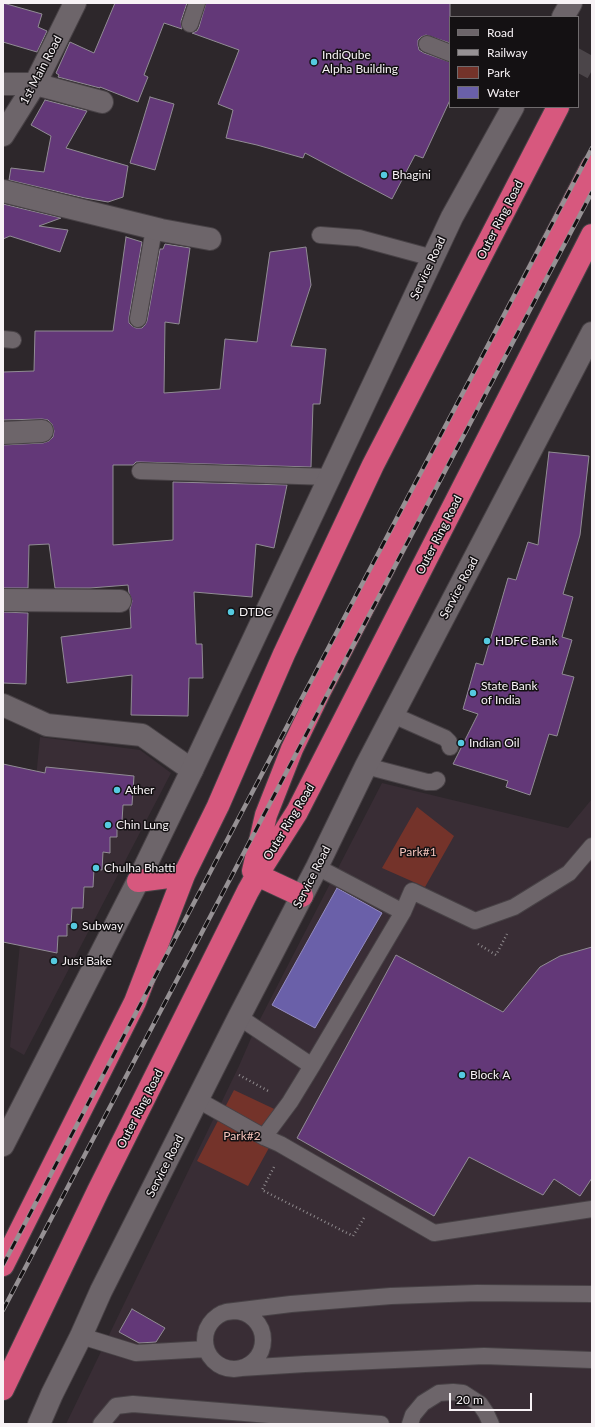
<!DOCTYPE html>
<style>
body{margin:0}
#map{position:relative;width:595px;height:1427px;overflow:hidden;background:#2d272b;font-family:Lato,sans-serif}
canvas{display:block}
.frame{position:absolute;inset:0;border:4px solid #f7f2f5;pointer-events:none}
.legend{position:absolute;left:449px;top:16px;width:130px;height:92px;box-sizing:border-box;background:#141113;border:1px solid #6f6b6d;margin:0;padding:5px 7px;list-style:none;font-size:12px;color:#f7f2f5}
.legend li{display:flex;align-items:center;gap:8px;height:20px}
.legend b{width:20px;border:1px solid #6f6b6d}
.scale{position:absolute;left:449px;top:1393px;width:83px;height:18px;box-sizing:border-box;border:2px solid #f7f2f5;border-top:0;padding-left:5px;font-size:12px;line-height:14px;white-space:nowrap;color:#f7f2f5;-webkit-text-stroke:3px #141113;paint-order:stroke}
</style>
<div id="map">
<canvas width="595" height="1427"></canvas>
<div class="frame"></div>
<ul class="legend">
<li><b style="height:5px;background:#6d656a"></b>Road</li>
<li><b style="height:5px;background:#969194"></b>Railway</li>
<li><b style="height:11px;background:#74332a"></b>Park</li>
<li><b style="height:11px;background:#6a60a9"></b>Water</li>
</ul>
<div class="scale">20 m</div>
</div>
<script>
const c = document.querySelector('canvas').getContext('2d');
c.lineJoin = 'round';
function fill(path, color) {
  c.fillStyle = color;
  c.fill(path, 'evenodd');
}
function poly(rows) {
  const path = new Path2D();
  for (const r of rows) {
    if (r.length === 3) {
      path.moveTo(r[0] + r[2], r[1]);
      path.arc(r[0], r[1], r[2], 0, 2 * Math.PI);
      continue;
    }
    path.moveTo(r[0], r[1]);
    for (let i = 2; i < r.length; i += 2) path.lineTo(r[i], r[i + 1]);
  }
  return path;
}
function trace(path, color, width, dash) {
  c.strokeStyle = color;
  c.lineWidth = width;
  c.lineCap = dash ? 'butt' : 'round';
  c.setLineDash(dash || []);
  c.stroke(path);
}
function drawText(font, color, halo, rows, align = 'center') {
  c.font = font + ' Lato,sans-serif';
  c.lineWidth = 3;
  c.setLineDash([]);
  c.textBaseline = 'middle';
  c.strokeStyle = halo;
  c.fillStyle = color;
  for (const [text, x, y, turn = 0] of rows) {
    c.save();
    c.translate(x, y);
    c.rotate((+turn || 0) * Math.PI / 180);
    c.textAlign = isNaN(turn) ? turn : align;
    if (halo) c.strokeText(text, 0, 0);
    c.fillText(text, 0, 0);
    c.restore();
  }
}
fill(poly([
 [40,737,140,750,171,773,24,1055,10,1047],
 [382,783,568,828,592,799,592,1424,66,1424,239,1066,255,1029]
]), '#392d35');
fill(poly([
 [417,807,454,836,425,887,382,868],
 [234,1090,287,1115,248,1186,197,1161]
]), '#74332a');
const water = poly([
 [337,888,382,913,315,1028,272,1005,337,888]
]);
fill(water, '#6a60a9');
trace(water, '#948cc0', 1);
const building = poly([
 [3,3,42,14,38,27,47,31,37,52,3,42,3,3],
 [115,3,187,3,181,21,182,29,164,23,144,75,148,77,138,102,100,87,100,88,58,77,59,75,56,73,70,42,94,53,115,3],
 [206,3,450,3,450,43,426,35,421,37,418,40,418,45,419,50,424,53,450,62,450,100,423,158,415,155,392,199,305,153,303,158,257,145,226,138,233,110,218,104,239,50,192,33,197,31,199,27,206,3],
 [150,97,174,104,155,170,130,163,150,97],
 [45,100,87,111,66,148,128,166,123,197,108,202,85,198,9,180,11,168,44,172,51,136,31,125,45,100],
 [3,204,61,218,39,226,68,230,60,252,10,236,3,239,3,204],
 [126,237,142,242,129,317,129,323,132,326,136,328,142,328,145,325,147,321,160,249,163,249,165,244,190,248,179,324,165,322,164,393,220,389,225,339,257,342,270,252,306,247,311,285,291,346,326,349,320,404,313,404,311,467,140,462,136,462,133,465,113,465,113,545,173,540,173,482,287,485,274,548,256,544,252,597,194,592,196,644,202,644,203,678,189,678,188,716,131,715,132,675,67,683,61,637,131,628,130,609,132,601,129,593,128,585,90,588,55,588,49,544,29,545,28,588,3,588,3,445,43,443,49,441,53,437,54,431,52,424,48,420,42,419,3,420,3,372,34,371,35,331,113,331,126,237],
 [549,452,589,456,580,535,563,594,573,597,562,637,572,640,562,674,574,677,557,736,549,734,530,795,506,787,508,781,453,764,478,714,463,709,476,663,483,665,508,578,516,580,528,542,538,545,549,452],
 [3,612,28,613,26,684,3,683,3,612],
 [3,764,45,773,46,767,134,776,132,805,123,805,122,821,117,821,117,837,110,837,110,853,103,852,102,870,94,869,93,887,84,887,83,908,72,908,71,925,67,924,67,936,58,936,57,953,3,942,3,764],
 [592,947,592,1178,580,1196,554,1179,543,1195,469,1157,434,1216,297,1138,396,955,503,1012,540,967,560,956,592,947],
 [132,1309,165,1328,156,1342,139,1343,119,1332,132,1309]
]);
fill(building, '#633878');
trace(building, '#918c94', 1);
trace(poly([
 [578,73,592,48]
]), '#4b4549', 22, [22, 11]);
const lane = poly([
 [190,24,197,3],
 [427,44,450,53],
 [320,235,359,238,433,258],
 [138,319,154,229],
 [3,339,13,340],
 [140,471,330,477],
 [393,715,445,738,449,742,450,747],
 [366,766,427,782,434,782,437,780],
 [317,867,403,912,412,891,475,921,514,907,569,873,592,846],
 [239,1017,312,1066],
 [198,1100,264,1137,280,1144,434,1233,592,1209],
 [264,1137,290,1102,312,1066,403,912],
 [234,1340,29],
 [226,1312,291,1304,391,1296,477,1293,592,1294],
 [81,1336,136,1353,206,1349],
 [241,1368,305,1364,484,1356,592,1360],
 [101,1424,116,1406,133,1404,381,1424],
 [410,1424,413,1415,423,1403,439,1393,453,1392,463,1393,480,1404,486,1413,491,1424]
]);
const street = poly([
 [3,84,35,84,102,102],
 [3,135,35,84,75,3],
 [3,191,161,230,210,239],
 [3,433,42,431],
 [3,600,120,601],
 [3,705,47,725,142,735,192,770]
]);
const secondary = poly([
 [563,17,571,3],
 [3,1145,138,881,192,770,452,217,513,107],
 [39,1424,52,1394,81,1336,101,1291,239,1017,317,867,366,766,592,333]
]);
const highway = poly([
 [253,871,266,815,292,749,320,691,592,166],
 [257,875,302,896],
 [138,881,184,875],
 [3,1265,135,1002,184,875,218,806,284,654,373,465,558,107],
 [3,1389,98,1191,248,891,257,875,297,812,592,235]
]);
trace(lane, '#484246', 18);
trace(street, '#484246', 24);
trace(secondary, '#484246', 24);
trace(highway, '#484246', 24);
trace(poly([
 [478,944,496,955,507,934],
 [239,1075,270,1092],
 [274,1167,262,1190,353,1236,364,1218]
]), '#8f8a8d', 2.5, [1, 3]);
trace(lane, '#6d656a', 16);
trace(street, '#6d656a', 22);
trace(secondary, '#6d656a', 22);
trace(highway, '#d7587e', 22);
const rail = poly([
 [3,1265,592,148],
 [3,1310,592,192]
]);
trace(rail, '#969194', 4.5);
trace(rail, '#141113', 3, [9]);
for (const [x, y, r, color] of [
 [314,62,4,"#55cae0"],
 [384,175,4,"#55cae0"],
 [231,612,4,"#55cae0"],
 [487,641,4,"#55cae0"],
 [473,693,4,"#55cae0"],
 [461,743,4,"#55cae0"],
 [117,790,4,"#55cae0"],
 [108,825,4,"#55cae0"],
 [96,868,4,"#55cae0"],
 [74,926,4,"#55cae0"],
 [54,961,4,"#55cae0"],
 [462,1075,4,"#55cae0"]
]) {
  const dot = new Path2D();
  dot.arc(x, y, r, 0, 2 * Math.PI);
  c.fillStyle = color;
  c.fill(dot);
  trace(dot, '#141113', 1.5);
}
drawText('12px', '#f7f2f5', '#141113', [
 ["IndiQube",322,55],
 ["Alpha Building",322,69],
 ["Bhagini",392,175],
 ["DTDC",239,612],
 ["HDFC Bank",495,641],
 ["State Bank",481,686],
 ["of India",481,700],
 ["Indian Oil",469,743],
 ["Ather",125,790],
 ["Chin Lung",116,825],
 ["Chulha Bhatti",104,868],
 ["Subway",82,926],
 ["Just Bake",62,961],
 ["Block A",470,1075]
], 'left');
drawText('12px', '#f7f2f5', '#141113', [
 ["1st Main Road",41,70,-62],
 ["Outer Ring Road",500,220,-63],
 ["Service Road",428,268,-65],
 ["Outer Ring Road",439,535,-63],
 ["Service Road",459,588,-62],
 ["Outer Ring Road",289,822,-59],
 ["Service Road",312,877,-63],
 ["Outer Ring Road",140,1109,-63],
 ["Service Road",165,1166,-63]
]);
drawText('12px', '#f4c3bb', '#141113', [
 ["Park#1",418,852],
 ["Park#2",242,1136]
]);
</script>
